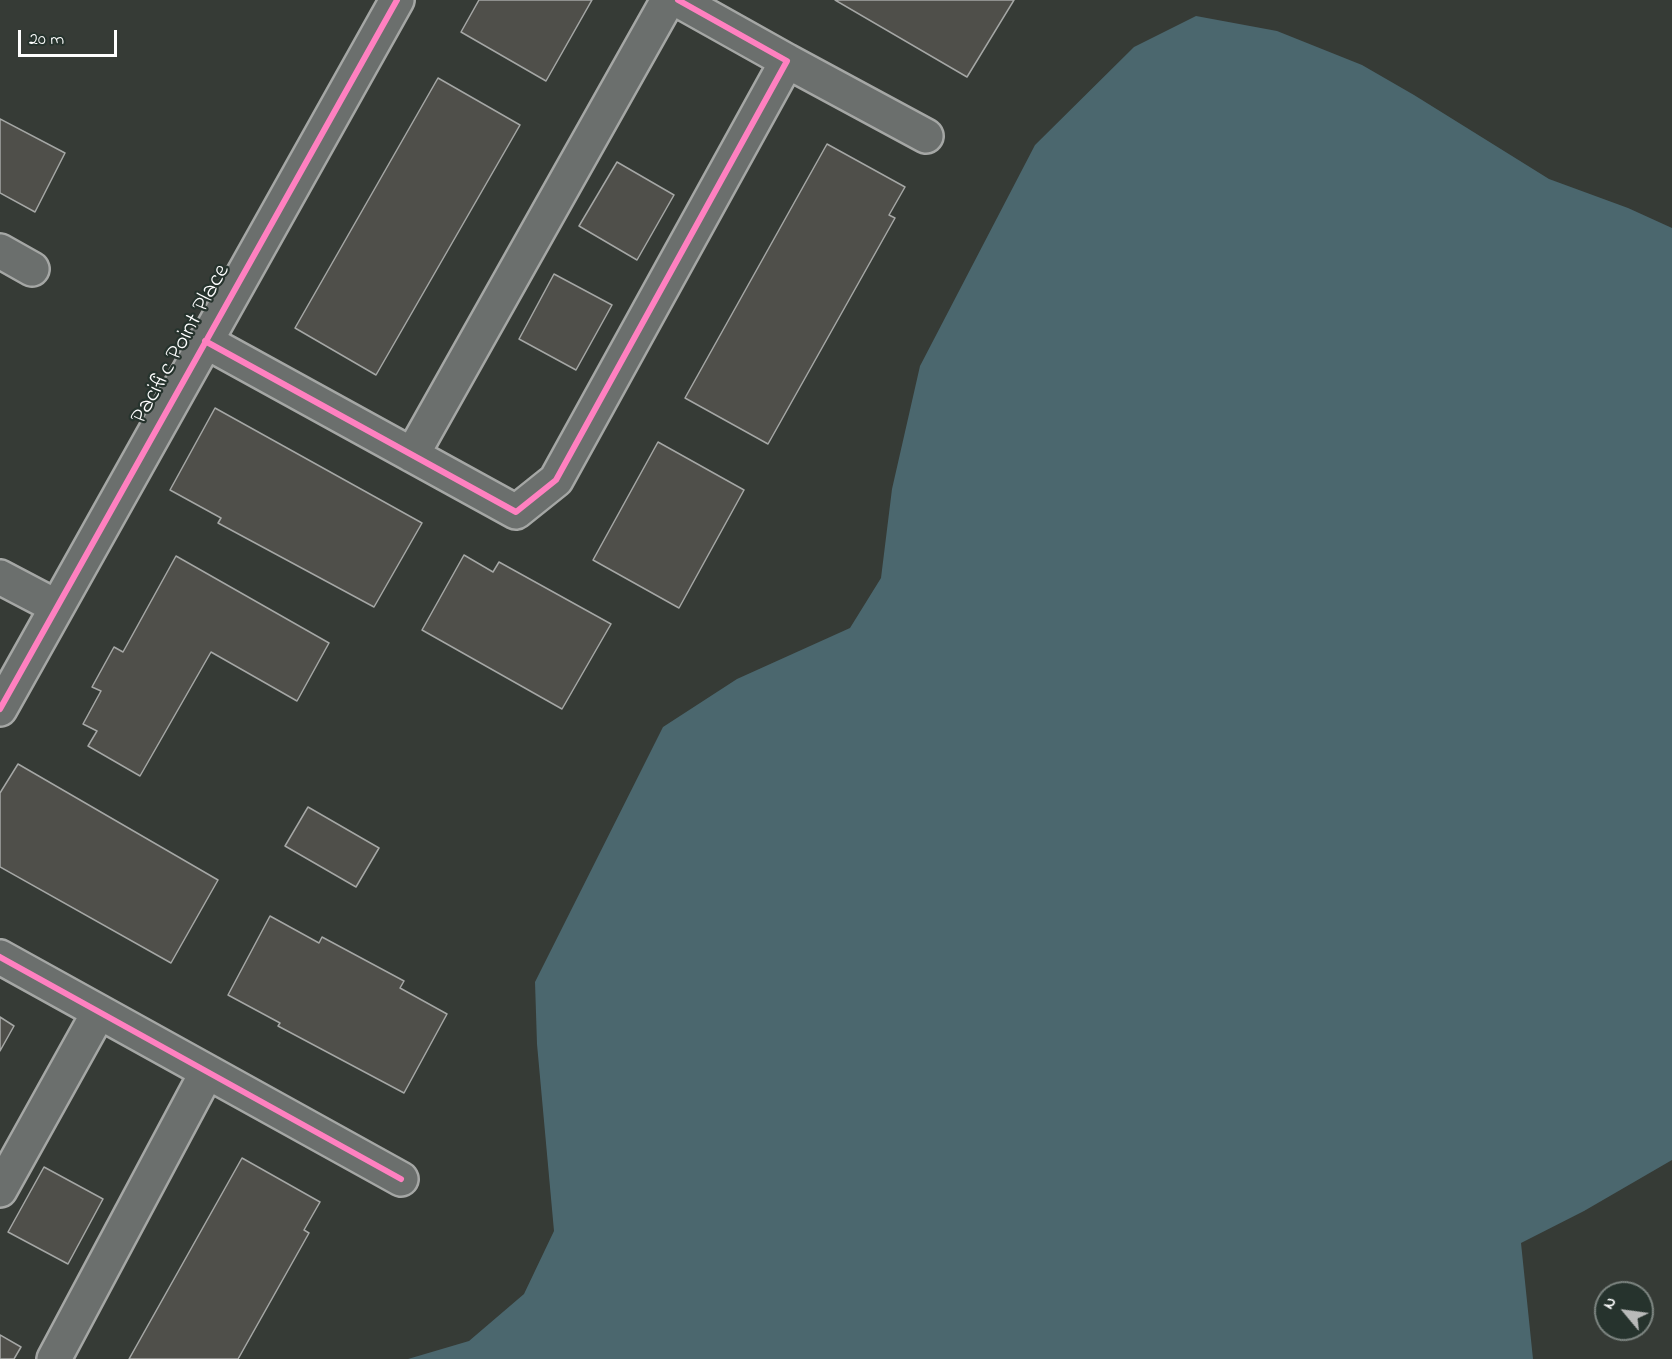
<!DOCTYPE html>
<style>
body{margin:0}
#map{position:relative;width:1672px;height:1359px;overflow:hidden;background:#363b36;font-family:"Indie Flower",sans-serif}
canvas{display:block}
.north{position:absolute;left:1594px;top:1281px;width:60px;height:60px;box-sizing:border-box;background:#26332d;border:2px solid #7d8581;border-radius:50%;rotate:299deg;font-size:16px;font-weight:700;line-height:24px;text-align:center;color:#fff}
.north::after{content:'';display:block;margin:auto;width:21px;height:27px;background:#b9bab9;clip-path:polygon(50% 0,100% 100%,50% 72%,0 100%)}
.scale{position:absolute;left:18px;top:30px;width:99px;height:27px;box-sizing:border-box;border:3px solid #fff;border-top:0;padding-left:8px;font-size:18px;line-height:21px;white-space:nowrap;color:#fff;-webkit-text-stroke:4px #26332d;paint-order:stroke}
</style>
<div id="map">
<canvas width="1672" height="1359"></canvas>
<div class="north">N</div>
<div class="scale">20 m</div>
</div>
<script>
const c = document.querySelector('canvas').getContext('2d');
c.lineJoin = 'round';
function fill(path, color) {
  c.fillStyle = color;
  c.fill(path, 'evenodd');
}
function poly(rows) {
  const path = new Path2D();
  for (const r of rows) {
    path.moveTo(r[0], r[1]);
    for (let i = 2; i < r.length; i += 2) path.lineTo(r[i], r[i + 1]);
  }
  return path;
}
function trace(path, color, width, dash) {
  c.strokeStyle = color;
  c.lineWidth = width;
  c.lineCap = dash ? 'butt' : 'round';
  c.setLineDash(dash || []);
  c.stroke(path);
}
function drawText(font, color, halo, rows, align = 'center') {
  c.font = font + ' "Indie Flower",sans-serif';
  c.lineWidth = 4.5;
  c.setLineDash([]);
  c.textBaseline = 'middle';
  c.strokeStyle = halo;
  c.fillStyle = color;
  for (const [text, x, y, turn = 0] of rows) {
    c.save();
    c.translate(x, y);
    c.rotate((+turn || 0) * Math.PI / 180);
    c.textAlign = isNaN(turn) ? turn : align;
    if (halo) c.strokeText(text, 0, 0);
    c.fillText(text, 0, 0);
    c.restore();
  }
}
fill(poly([
 [1196,16,1277,31,1362,65,1414,95,1549,179,1628,208,1672,228,1672,1160,1584,1211,1521,1243,1533,1359,408,1359,469,1341,524,1294,554,1231,537,1044,535,982,663,727,737,679,850,628,881,578,892,489,920,366,1035,145,1134,47]
]), '#4b676e');
const building = poly([
 [479,0,592,0,546,81,461,32,479,0],
 [835,0,1014,0,967,77,835,0],
 [438,78,520,125,376,375,295,328,438,78],
 [0,119,65,153,35,212,0,193,0,119],
 [827,144,905,187,889,215,895,218,768,444,685,398,827,144],
 [617,162,674,195,637,260,579,226,617,162],
 [554,274,612,305,576,370,519,339,554,274],
 [215,408,422,523,374,607,218,523,221,518,170,490,215,408],
 [658,442,744,490,679,608,593,560,658,442],
 [464,555,493,572,499,562,611,624,562,709,422,630,464,555],
 [176,556,329,643,297,701,211,652,140,776,88,746,97,731,83,724,101,691,92,687,114,647,123,652,176,556],
 [18,764,218,880,171,963,0,867,0,793,18,764],
 [308,807,379,848,356,887,285,846,308,807],
 [270,916,319,943,322,937,404,981,400,988,447,1014,404,1093,278,1026,280,1023,228,995,270,916],
 [0,1017,14,1026,0,1051,0,1017],
 [242,1158,320,1202,304,1230,309,1233,238,1359,129,1359,242,1158],
 [44,1167,103,1199,68,1264,8,1232,44,1167],
 [0,1335,21,1347,14,1359,0,1359,0,1335]
]);
fill(building, '#4f4f4a');
trace(building, '#a5a7a5', 1.5);
const minor = poly([
 [787,61,926,136],
 [0,251,32,269],
 [205,341,516,512,556,480,787,61,678,0],
 [412,455,668,0],
 [0,577,57,607],
 [0,709,397,0],
 [0,957,401,1179],
 [0,1190,99,1012],
 [54,1359,207,1072]
]);
trace(minor, '#a5a7a5', 38);
trace(minor, '#6b6f6d', 33);
trace(poly([
 [205,341,516,512,556,480,787,61,678,0],
 [0,709,397,0],
 [0,957,401,1179]
]), '#ff80c0', 6);
drawText('24px', '#fff', '#26332d', [
 ["Pacific Point Place",182,345,-61]
]);
</script>
